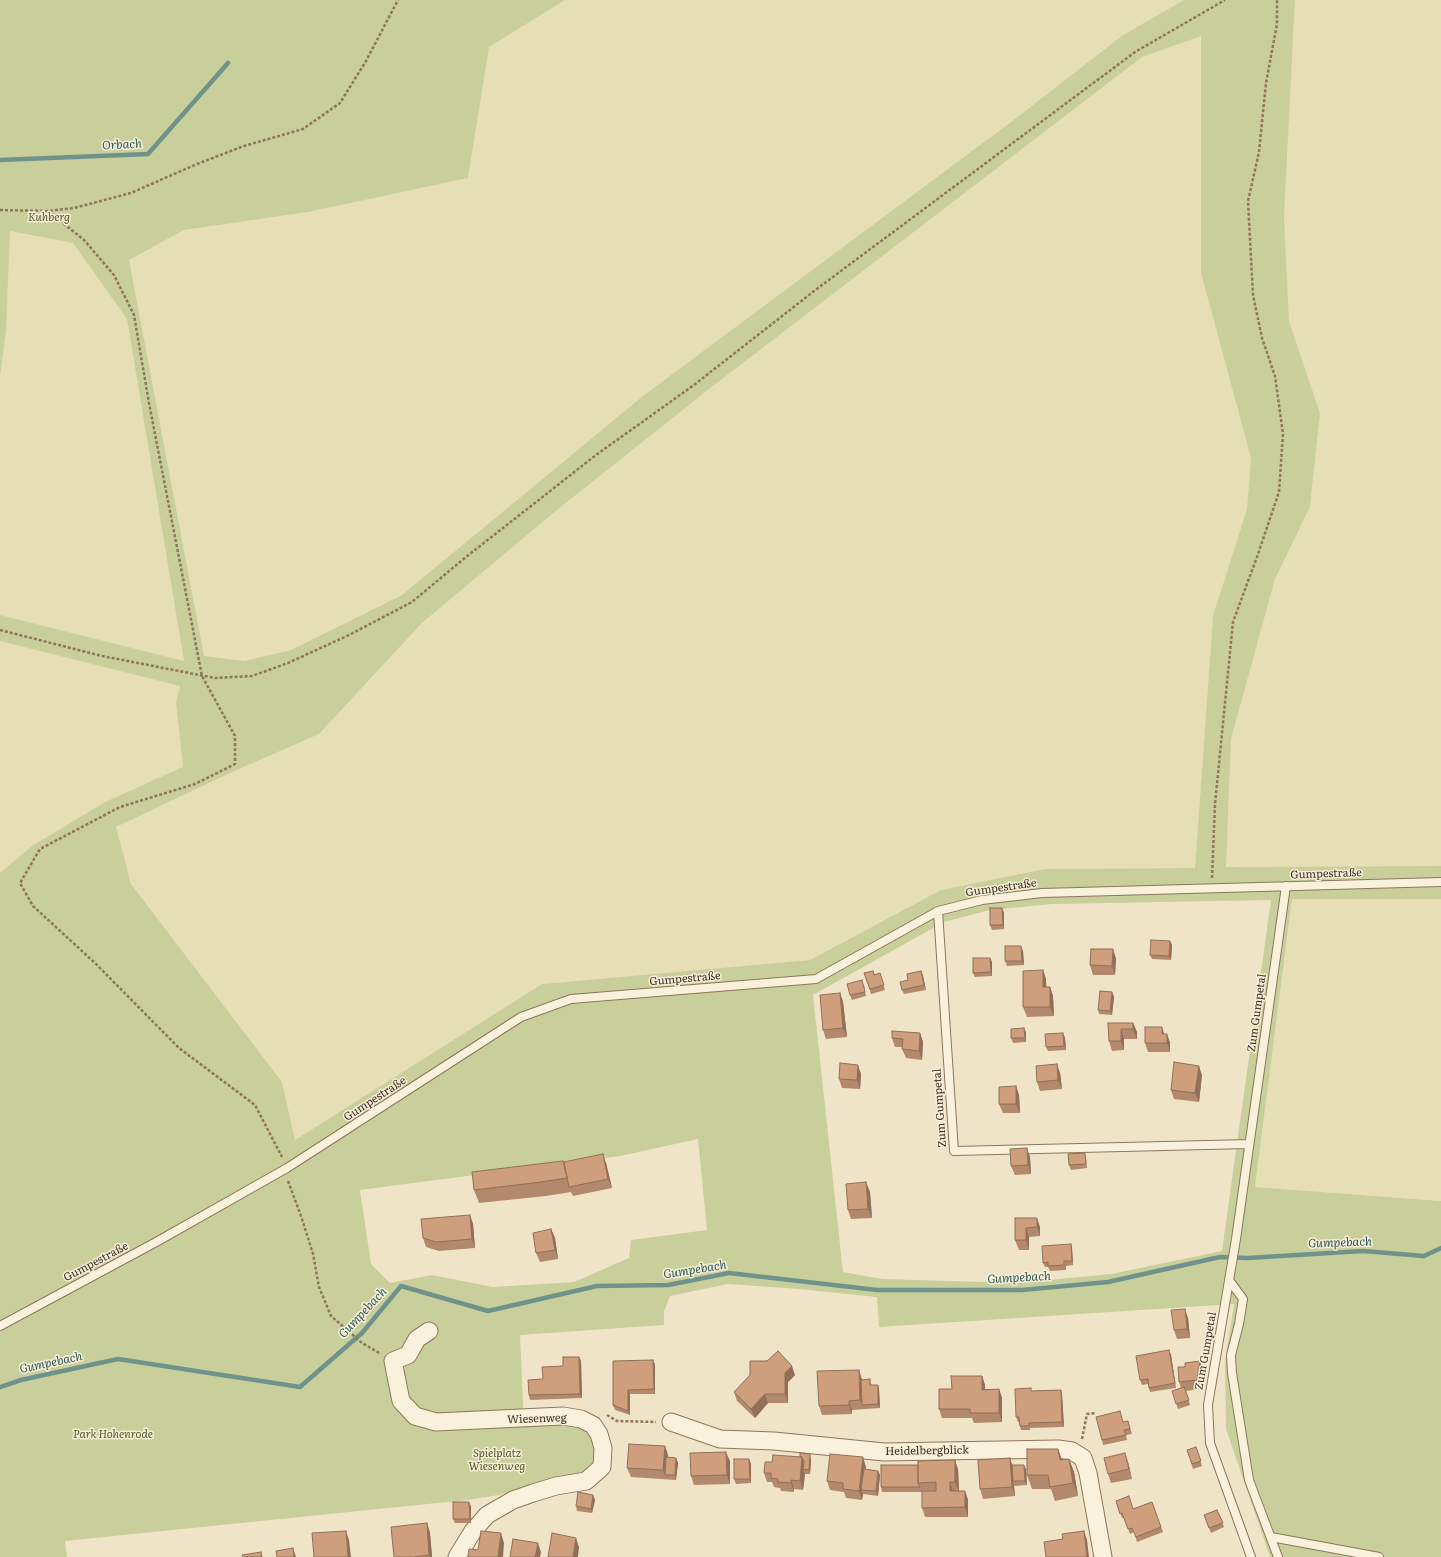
<!DOCTYPE html>
<meta charset="utf-8">
<style>
body{margin:0}
canvas{display:block;background:#f0e4c8}
</style>
<canvas width="1441" height="1557"></canvas>
<script>
const c = document.querySelector('canvas').getContext('2d');
c.lineJoin = 'round';
function fill(path, color) {
  c.fillStyle = color;
  c.fill(path, 'evenodd');
}
function poly(rows) {
  const path = new Path2D();
  for (const r of rows) {
    path.moveTo(r[0], r[1]);
    for (let i = 2; i < r.length; i += 2) path.lineTo(r[i], r[i + 1]);
  }
  return path;
}
function trace(path, color, width, dash) {
  c.strokeStyle = color;
  c.lineWidth = width;
  c.lineCap = dash ? 'butt' : 'round';
  c.setLineDash(dash || []);
  c.stroke(path);
}
function drawText(font, color, halo, rows, align = 'center') {
  c.font = font + ' Literata,serif';
  c.lineWidth = 3;
  c.setLineDash([]);
  c.textBaseline = 'middle';
  c.strokeStyle = halo;
  c.fillStyle = color;
  for (const [text, x, y, turn = 0] of rows) {
    c.save();
    c.translate(x, y);
    c.rotate((+turn || 0) * Math.PI / 180);
    c.textAlign = isNaN(turn) ? turn : align;
    if (halo) c.strokeText(text, 0, 0);
    c.fillText(text, 0, 0);
    c.restore();
  }
}
fill(poly([
 [565,0,1184,0,1123,35,1011,122,643,396,402,595,291,650,244,661,204,656,129,260,184,230,308,212,468,178,489,47],
 [1295,0,1441,0,1441,866,1226,867,1231,739,1275,579,1310,507,1320,413,1289,321,1284,217],
 [1201,35,1201,273,1251,458,1247,509,1213,616,1195,868,1045,869,941,890,810,960,542,984,295,1140,282,1082,131,884,116,827,230,773,319,734,422,623,557,510,709,389,1142,57],
 [10,231,73,243,127,319,184,661,0,615,0,376,6,332],
 [0,641,180,686,176,702,183,768,105,802,32,846,0,873],
 [1292,899,1441,899,1441,1201,1255,1187]
]), '#e6deb5');
fill(poly([
 [0,0,565,0,489,47,468,178,308,212,184,230,129,260,204,656,244,661,291,650,402,595,643,396,1011,122,1123,35,1184,0,1295,0,1284,217,1289,321,1320,413,1310,507,1275,579,1231,739,1226,867,1441,866,1441,899,1292,899,1255,1187,1441,1201,1441,1557,1270,1557,1226,1429,1225,1362,1234,1304,879,1327,877,1297,799,1289,728,1284,670,1296,664,1311,664,1325,520,1335,524,1425,558,1423,579,1427,590,1434,597,1448,597,1462,581,1476,523,1487,499,1495,467,1500,65,1541,67,1557,0,1557,0,873,32,846,105,802,183,767,176,702,180,686,0,641,0,615,184,661,127,319,73,243,10,231,6,332,0,376],
 [1201,36,1201,273,1251,458,1247,509,1213,616,1195,868,1045,869,941,890,810,960,542,984,295,1140,282,1082,131,884,116,827,230,773,319,734,422,623,557,510,709,389,1142,57],
 [1271,900,1222,1251,1111,1274,1018,1283,882,1279,843,1272,813,995,944,922,990,910,1052,904],
 [698,1139,707,1230,631,1240,629,1258,574,1282,493,1287,432,1275,390,1283,371,1264,360,1190,620,1156]
]), '#c9cf9b');
trace(poly([
 [0,160,148,154,228,63],
 [0,1387,21,1380,118,1359,300,1387,362,1333,401,1286,488,1311,597,1286,668,1285,729,1273,877,1290,1022,1290,1108,1282,1220,1257,1248,1258,1363,1251,1424,1256,1441,1248]
]), '#6f938a', 4.5);
const service = poly([
 [938,911,954,1151,1249,1144],
 [1229,1280,1243,1299,1239,1324,1231,1355,1232,1373,1249,1480,1278,1557],
 [0,1326,158,1241,287,1168,521,1017,571,999,816,979,938,911,982,900,1042,893,1441,882],
 [1271,1537,1379,1557],
 [1251,1557,1210,1443,1208,1405,1236,1239,1286,886]
]);
const minor = poly([
 [429,1331,417,1339,408,1355,393,1361,401,1401,415,1416,436,1422,563,1416,581,1419,593,1425,599,1434,603,1448,602,1467,586,1481,556,1486,533,1493,513,1500,487,1515,473,1531,457,1557],
 [671,1422,720,1439,774,1441,884,1452,1058,1449,1072,1451,1083,1458,1088,1473,1103,1557]
]);
trace(service, '#8d765c', 10);
trace(minor, '#8d765c', 19);
trace(poly([
 [0,210,48,211,74,208,131,193,197,164,244,146,303,129,340,103,366,61,398,0],
 [48,211,84,240,114,275,134,315,149,403,202,676,235,736,235,764,195,784,120,807,40,849,20,883,33,906,95,963,179,1048,255,1105,282,1157],
 [0,630,102,656,215,678,252,676,288,663,349,635,412,602,466,557,596,455,694,385,818,288,1135,52,1225,0],
 [1212,878,1215,804,1233,622,1257,557,1279,492,1283,434,1275,376,1262,338,1253,295,1248,201,1259,152,1266,83,1277,24,1277,0],
 [288,1181,301,1216,313,1254,319,1287,331,1316,362,1343,381,1354],
 [607,1415,617,1421,656,1422],
 [1082,1439,1087,1414,1096,1413]
]), '#8d765c', 2.5, [3, 2]);
trace(service, '#faf1dc', 8);
trace(minor, '#faf1dc', 17);
fill(poly([
 [1002,908,1004,913,1004,929,992,930,990,925],
 [1170,941,1172,945,1171,960,1152,959,1150,955],
 [1113,949,1116,959,1115,975,1093,975,1090,965],
 [1023,951,1024,965,1007,966,1005,961],
 [990,958,992,962,992,976,975,977,973,973],
 [1043,970,1046,979,1046,987,1050,987,1053,996,1054,1016,1027,1017,1023,1007],
 [873,971,875,975,880,973,885,990,871,994,864,973],
 [921,971,926,990,904,994,902,990],
 [864,985,866,996,852,1000,850,995],
 [1112,992,1114,997,1112,1015,1099,1014,1098,1010],
 [840,993,843,1002,847,1037,826,1039,823,1030],
 [1108,1023,1133,1023,1137,1032,1137,1039,1124,1039,1124,1050,1112,1051,1109,1041],
 [1026,1032,1026,1042,1013,1043,1011,1038],
 [920,1033,923,1042,922,1060,906,1058,902,1049,903,1047,895,1047,892,1038],
 [1063,1033,1065,1038,1066,1050,1048,1051,1046,1047],
 [1164,1034,1167,1034,1170,1043,1170,1052,1148,1052,1145,1043],
 [1060,1073,1062,1089,1040,1091,1037,1082],
 [861,1074,860,1089,842,1088,839,1079],
 [1202,1075,1199,1102,1174,1099,1171,1090],
 [1016,1086,1019,1095,1020,1113,1003,1113,999,1104],
 [1030,1157,1031,1174,1015,1175,1011,1166],
 [1086,1157,1087,1168,1071,1170,1069,1165],
 [606,1163,612,1188,573,1196,571,1192,546,1196,479,1203,474,1190,564,1165],
 [870,1192,872,1218,851,1219,848,1210],
 [470,1215,473,1224,475,1248,439,1251,426,1247,423,1238],
 [1015,1218,1040,1227,1040,1236,1029,1237,1029,1250,1019,1250,1015,1240],
 [551,1229,555,1238,558,1259,540,1262,536,1253],
 [1071,1244,1072,1248,1073,1265,1066,1266,1066,1270,1050,1271,1048,1267,1045,1267,1043,1263],
 [1188,1318,1190,1338,1177,1339,1174,1330],
 [1169,1350,1171,1355,1176,1388,1150,1392,1148,1384,1142,1385,1140,1380],
 [579,1357,581,1361,582,1398,530,1400,529,1395,543,1379],
 [653,1360,655,1365,655,1394,630,1394,630,1415,615,1410,613,1405],
 [1200,1361,1203,1371,1200,1389,1186,1391,1190,1405,1178,1409,1172,1391,1181,1388,1179,1382,1185,1367],
 [795,1375,788,1382,788,1403,768,1403,755,1418,737,1401,734,1392],
 [982,1376,985,1385,985,1389,999,1389,1002,1398,1002,1422,974,1423,972,1418,942,1418,939,1409,952,1389],
 [870,1379,871,1385,878,1385,879,1389,880,1408,852,1410,852,1414,822,1415,819,1406,862,1380],
 [1061,1390,1062,1394,1064,1427,1030,1428,1030,1430,1021,1430,1019,1422,1018,1422,1016,1417,1032,1391],
 [1121,1416,1123,1422,1128,1421,1132,1434,1126,1435,1127,1440,1103,1445,1102,1440],
 [665,1446,668,1455,668,1457,676,1458,678,1463,676,1480,631,1477,627,1468],
 [1196,1447,1202,1466,1193,1469,1187,1450],
 [1058,1449,1062,1460,1069,1459,1074,1472,1078,1496,1055,1501,1051,1489,1032,1489,1027,1475],
 [1010,1458,1012,1465,1026,1469,1027,1485,1014,1486,1015,1496,983,1499,980,1489],
 [749,1459,751,1464,751,1483,736,1484,734,1479],
 [811,1459,810,1474,805,1474,803,1490,794,1489,794,1492,781,1491,780,1488,774,1487,772,1482,767,1482,764,1473,772,1462],
 [730,1461,730,1484,694,1485,691,1476],
 [1128,1462,1132,1479,1111,1483,1108,1474],
 [918,1465,958,1469,959,1491,965,1491,968,1500,968,1517,925,1517,922,1508,922,1492,882,1492,881,1487],
 [866,1467,866,1469,878,1471,880,1475,878,1496,863,1494,862,1500,846,1498,844,1492,830,1490,827,1481],
 [593,1495,595,1500,592,1513,577,1511,576,1506],
 [1116,1501,1133,1509,1152,1502,1163,1532,1137,1542,1134,1532,1130,1534,1124,1518,1122,1518],
 [471,1506,471,1523,455,1523,453,1519],
 [1217,1510,1224,1527,1211,1533,1204,1515],
 [427,1523,430,1533,432,1557,394,1557]
]), '#b2896c');
fill(poly([
 [1002,908,1004,913,1004,929,1003,925],
 [1170,941,1172,945,1171,960,1169,956],
 [1021,946,1023,951,1024,965,1022,961],
 [1113,949,1116,959,1115,975,1112,966],
 [990,958,992,962,992,976,991,972],
 [1043,970,1046,979,1047,996,1043,987],
 [921,971,923,975,926,990,924,985],
 [1050,987,1053,996,1054,1016,1050,1007],
 [1112,992,1114,997,1112,1015,1110,1011],
 [840,993,843,1002,847,1037,843,1028],
 [1133,1023,1137,1032,1137,1039,1133,1029],
 [1162,1027,1165,1036,1162,1034],
 [1024,1028,1026,1032,1026,1042,1025,1038],
 [1121,1029,1124,1039,1124,1050,1121,1041],
 [920,1033,923,1042,922,1060,919,1051],
 [1063,1033,1065,1038,1066,1050,1064,1046],
 [1167,1034,1170,1043,1170,1052,1167,1043],
 [1057,1064,1060,1073,1062,1089,1058,1080],
 [858,1065,861,1074,860,1089,857,1080],
 [1199,1066,1202,1075,1199,1102,1195,1093],
 [1016,1086,1019,1095,1020,1113,1016,1104],
 [1027,1148,1030,1157,1031,1174,1028,1165],
 [603,1154,606,1163,612,1188,608,1179],
 [866,1182,870,1192,872,1218,868,1209],
 [470,1215,473,1224,475,1248,472,1239],
 [1037,1218,1040,1227,1040,1236,1037,1227],
 [1026,1228,1029,1237,1029,1250,1026,1240],
 [551,1229,555,1238,558,1259,555,1250],
 [1071,1244,1072,1248,1073,1265,1072,1261],
 [1185,1309,1188,1318,1190,1338,1187,1329],
 [1169,1350,1171,1355,1176,1388,1175,1383],
 [579,1357,581,1361,582,1398,580,1394],
 [653,1360,655,1365,655,1394,654,1389],
 [1200,1361,1203,1371,1200,1389,1197,1380],
 [792,1366,795,1375,788,1382,788,1403,785,1394,785,1373],
 [859,1370,862,1379,863,1404,862,1405,863,1409,860,1400],
 [982,1376,985,1385,985,1399,982,1390],
 [878,1385,879,1389,880,1408,878,1404],
 [999,1389,1002,1398,1002,1422,999,1413],
 [628,1390,630,1394,630,1415,628,1411],
 [1061,1390,1062,1394,1064,1427,1062,1422],
 [765,1394,768,1403,755,1418,751,1409],
 [849,1401,852,1410,852,1414,849,1405],
 [665,1446,668,1455,667,1475,665,1475,663,1470],
 [1058,1449,1063,1463,1060,1460],
 [726,1452,730,1461,730,1484,727,1475],
 [1125,1453,1128,1462,1132,1479,1129,1469],
 [810,1454,811,1459,810,1474,809,1470],
 [802,1457,805,1466,803,1469,805,1474,803,1490,800,1481],
 [863,1457,866,1467,863,1490,861,1490,863,1494,862,1500,859,1491],
 [676,1458,678,1463,676,1480,675,1475],
 [1010,1458,1013,1468,1013,1481,1014,1486,1015,1496,1012,1487],
 [749,1459,751,1464,751,1483,750,1479],
 [1069,1459,1074,1472,1078,1496,1073,1483],
 [955,1460,958,1469,959,1491,955,1482],
 [1024,1465,1026,1469,1027,1485,1025,1481],
 [878,1471,880,1475,878,1496,876,1491],
 [791,1480,794,1489,794,1492,791,1483],
 [950,1482,953,1491,950,1491],
 [965,1491,968,1500,968,1517,965,1507],
 [593,1495,595,1500,592,1513,591,1509],
 [469,1502,471,1506,471,1523,470,1519],
 [427,1523,430,1533,432,1557,430,1557,429,1555],
 [346,1531,349,1540,351,1557,348,1557],
 [1084,1531,1087,1540,1089,1557,1087,1557],
 [501,1533,504,1543,503,1557,498,1557],
 [576,1538,579,1547,578,1557,573,1557],
 [538,1543,541,1552,540,1557,535,1557],
 [293,1548,296,1557,294,1557]
]), '#916f58');
const building = poly([
 [990,908,1002,908,1003,925,990,925,990,908],
 [1151,940,1170,941,1169,956,1150,955,1151,940],
 [1005,946,1021,946,1022,961,1005,961,1005,946],
 [1091,949,1113,949,1112,966,1090,965,1091,949],
 [973,958,990,958,991,972,973,973,973,958],
 [1043,970,1043,987,1050,987,1050,1007,1023,1007,1023,971,1043,970],
 [873,971,874,975,880,973,884,985,870,989,864,973,873,971],
 [921,971,924,985,902,990,900,982,908,980,907,974,921,971],
 [862,980,865,992,850,995,847,984,862,980],
 [1100,991,1112,992,1110,1011,1098,1010,1100,991],
 [840,993,843,1028,823,1030,820,995,840,993],
 [1108,1023,1133,1023,1133,1029,1121,1029,1121,1041,1109,1041,1108,1023],
 [1145,1027,1162,1027,1162,1034,1167,1034,1167,1043,1145,1043,1145,1027],
 [1024,1028,1025,1038,1011,1038,1011,1029,1024,1028],
 [892,1031,920,1033,919,1051,902,1049,903,1039,892,1038,892,1031],
 [1063,1033,1064,1046,1046,1047,1045,1034,1063,1033],
 [1174,1062,1199,1066,1195,1093,1171,1090,1174,1062],
 [840,1063,858,1065,857,1080,839,1079,840,1063],
 [1057,1064,1058,1080,1037,1082,1036,1066,1057,1064],
 [1016,1086,1016,1104,999,1104,999,1087,1016,1086],
 [1027,1148,1028,1165,1011,1166,1010,1149,1027,1148],
 [1085,1153,1086,1164,1069,1165,1068,1154,1085,1153],
 [603,1154,608,1179,569,1187,564,1162,603,1154],
 [563,1161,567,1178,541,1182,474,1190,472,1172,563,1161],
 [866,1182,868,1209,848,1210,846,1184,866,1182],
 [470,1215,472,1239,436,1242,423,1238,421,1219,470,1215],
 [1015,1218,1037,1218,1037,1227,1026,1228,1026,1240,1015,1240,1015,1218],
 [551,1229,555,1250,536,1253,533,1233,551,1229],
 [1071,1244,1072,1261,1064,1261,1064,1265,1048,1266,1048,1262,1043,1263,1042,1246,1071,1244],
 [1185,1309,1187,1329,1174,1330,1171,1310,1185,1309],
 [1169,1350,1175,1383,1149,1388,1148,1379,1140,1380,1136,1356,1169,1350],
 [778,1351,792,1366,785,1373,785,1394,765,1394,751,1409,734,1392,750,1375,750,1361,767,1361,778,1351],
 [563,1357,579,1357,580,1394,529,1395,528,1380,543,1379,542,1367,563,1366,563,1357],
 [653,1360,654,1389,628,1390,628,1411,613,1405,613,1361,653,1360],
 [1200,1361,1197,1380,1179,1382,1178,1367,1185,1367,1185,1363,1200,1361],
 [859,1370,860,1400,849,1401,849,1405,819,1406,817,1371,859,1370],
 [951,1376,982,1376,982,1390,999,1389,999,1413,970,1413,970,1409,939,1409,939,1389,952,1389,951,1376],
 [870,1379,870,1385,878,1385,878,1404,862,1405,861,1380,870,1379],
 [1184,1387,1189,1400,1176,1404,1172,1391,1184,1387],
 [1031,1388,1031,1391,1061,1390,1062,1422,1029,1423,1029,1426,1020,1426,1019,1417,1016,1417,1015,1389,1031,1388],
 [1120,1411,1123,1422,1128,1421,1130,1429,1124,1430,1126,1435,1102,1440,1096,1417,1120,1411],
 [629,1444,665,1446,663,1470,627,1468,629,1444],
 [1196,1447,1201,1461,1192,1464,1187,1450,1196,1447],
 [1027,1449,1058,1449,1060,1460,1069,1459,1073,1483,1050,1487,1048,1475,1027,1475,1027,1449],
 [726,1452,727,1475,691,1476,690,1453,726,1452],
 [800,1453,810,1454,809,1470,803,1469,804,1462,802,1457,800,1457,800,1453],
 [1125,1453,1129,1469,1108,1474,1104,1458,1125,1453],
 [830,1454,863,1457,859,1491,843,1489,843,1483,827,1481,830,1454],
 [773,1455,802,1457,800,1481,791,1480,791,1483,778,1482,778,1479,771,1478,771,1473,764,1473,765,1462,772,1462,773,1455],
 [666,1457,676,1458,675,1475,665,1475,666,1457],
 [1010,1458,1012,1487,980,1489,978,1460,1010,1458],
 [734,1459,749,1459,750,1479,734,1479,734,1459],
 [955,1460,955,1482,950,1482,950,1491,965,1491,965,1507,922,1508,922,1491,936,1491,936,1482,918,1483,918,1461,955,1460],
 [881,1465,918,1465,918,1483,920,1487,881,1487,881,1465],
 [1012,1465,1024,1465,1025,1481,1013,1481,1012,1465],
 [864,1469,878,1471,876,1491,861,1490,864,1469],
 [578,1492,593,1495,591,1509,576,1506,578,1492],
 [1129,1496,1133,1509,1152,1502,1161,1527,1136,1537,1132,1528,1128,1529,1122,1513,1120,1514,1116,1501,1129,1496],
 [453,1502,469,1502,470,1519,453,1519,453,1502],
 [1217,1510,1223,1523,1209,1528,1204,1515,1217,1510],
 [427,1523,429,1555,413,1557,394,1557,391,1527,427,1523],
 [346,1531,348,1557,314,1557,312,1533,346,1531],
 [481,1531,501,1533,498,1557,468,1557,469,1549,478,1550,481,1531],
 [1084,1531,1087,1557,1046,1557,1044,1542,1063,1539,1062,1534,1084,1531],
 [552,1533,576,1538,573,1557,548,1557,552,1533],
 [513,1539,538,1543,535,1557,510,1557,513,1539],
 [293,1548,294,1557,277,1557,276,1551,293,1548],
 [261,1552,262,1557,243,1557,242,1555,261,1552]
]);
fill(building, '#cf9f7d');
trace(building, '#916f58', 1);
drawText('italic 11px', '#4d5a26', '#f7eed8', [
 ["Kuhberg",49,218],
 ["Park Hohenrode",113,1435],
 ["Spielplatz",497,1454],
 ["Wiesenweg",497,1467]
]);
drawText('11px', '#3d2e20', '#f7eed8', [
 ["Gumpestraße",1326,874,-2],
 ["Gumpestraße",1001,888,-8],
 ["Gumpestraße",685,979,-5],
 ["Zum Gumpetal",1257,1013,-82],
 ["Gumpestraße",375,1099,-33],
 ["Zum Gumpetal",940,1108,-94],
 ["Gumpestraße",96,1262,-28],
 ["Zum Gumpetal",1206,1351,-80],
 ["Wiesenweg",537,1419,-2],
 ["Heidelbergblick",927,1451,-1]
]);
drawText('italic 12px', '#2f5d5a', '#f7eed8', [
 ["Orbach",122,145,-3],
 ["Gumpebach",1340,1243,-2],
 ["Gumpebach",695,1270,-9],
 ["Gumpebach",1019,1278,-3],
 ["Gumpebach",363,1313,-47],
 ["Gumpebach",51,1363,-12]
]);
</script>
